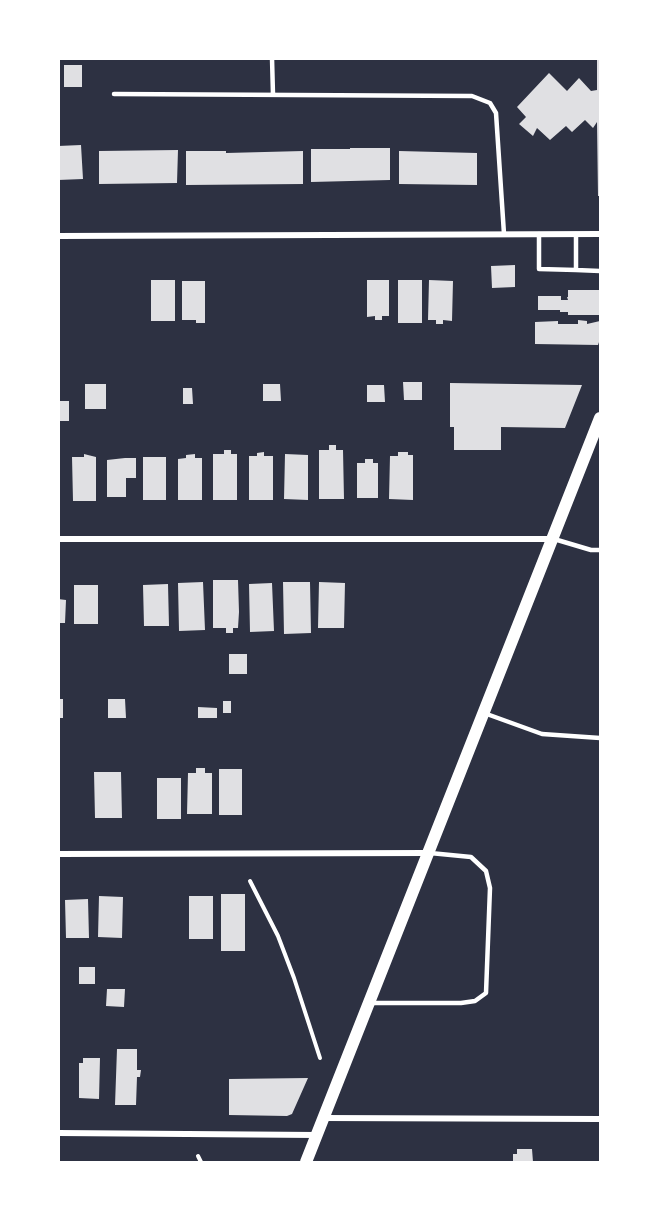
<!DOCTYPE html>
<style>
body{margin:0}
#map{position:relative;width:659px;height:1221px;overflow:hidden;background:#2d3142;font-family:Arial,sans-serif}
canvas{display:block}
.frame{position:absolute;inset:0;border:60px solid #fff;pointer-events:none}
</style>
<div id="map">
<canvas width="659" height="1221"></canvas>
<div class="frame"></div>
</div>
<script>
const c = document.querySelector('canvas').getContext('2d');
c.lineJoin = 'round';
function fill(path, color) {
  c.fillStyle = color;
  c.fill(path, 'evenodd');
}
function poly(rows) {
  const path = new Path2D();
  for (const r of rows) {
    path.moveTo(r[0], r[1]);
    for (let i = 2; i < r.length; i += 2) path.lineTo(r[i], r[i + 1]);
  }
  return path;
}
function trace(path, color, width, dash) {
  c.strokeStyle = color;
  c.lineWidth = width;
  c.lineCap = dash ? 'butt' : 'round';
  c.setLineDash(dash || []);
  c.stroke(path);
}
fill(poly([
 [597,58,600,58,600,196,598,196,597,122,593,128,585,120,572,132,566,126,550,140,537,128,533,136,519,124,526,117,517,107,549,73,567,91,579,78,591,91,597,90],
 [64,65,82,65,82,87,64,87],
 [81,145,83,179,58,180,58,146],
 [350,148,390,148,390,180,311,182,311,149,350,149],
 [178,150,177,183,99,184,99,151],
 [186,151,226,151,226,153,303,151,303,184,186,185],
 [399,151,477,153,477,185,399,184],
 [515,265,515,287,492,288,491,266],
 [151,280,175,280,175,321,151,321],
 [367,280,389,280,389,316,382,316,382,320,375,320,375,316,367,317],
 [398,280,422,280,422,323,398,323],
 [429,280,453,281,452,321,443,320,443,324,436,324,436,320,428,320],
 [182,281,205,281,205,323,196,323,196,320,182,320],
 [568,290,600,290,600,315,568,315,568,312,560,312,560,310,538,310,538,296,561,296,561,300,568,300,567,297,568,297],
 [578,320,587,321,587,324,600,321,600,339,598,345,535,344,535,322,558,321,558,324,578,324],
 [403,382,422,382,422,400,404,400],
 [450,383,582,385,565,428,501,427,501,450,454,450,454,427,450,427],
 [85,384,106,384,106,409,85,409],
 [263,384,280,384,281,401,263,401],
 [367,385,384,385,385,402,367,402],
 [183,388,192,388,193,404,183,404],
 [58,401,69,401,69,421,58,421],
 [329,445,336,445,336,450,343,450,344,499,319,499,319,450,329,450],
 [224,450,231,450,231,454,237,454,237,500,213,500,213,454,224,454],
 [264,452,264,456,273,456,273,500,249,500,249,456,257,456,257,453],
 [398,452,408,452,408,455,413,455,413,500,389,499,390,456,398,456],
 [84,454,96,457,96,501,73,501,72,457,84,457],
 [195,454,195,458,202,458,202,500,178,500,178,459,186,458,186,455],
 [285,454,308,455,308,500,284,499],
 [143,457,166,457,166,500,143,500],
 [125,458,136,458,136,478,126,478,126,497,107,497,107,460],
 [365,459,373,459,373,463,378,463,378,498,357,498,357,463,365,463],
 [213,580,238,580,239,612,238,628,233,628,233,633,226,633,226,628,213,628],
 [203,582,205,630,179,631,178,583],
 [283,582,310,582,311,633,284,634],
 [319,582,345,583,344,628,318,628],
 [272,583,274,631,250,632,249,584],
 [168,584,169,626,144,626,143,585],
 [74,585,98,585,98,624,74,624],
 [58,599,66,600,65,623,58,623],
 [229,654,247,654,247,674,229,674],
 [58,699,63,699,63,718,58,718],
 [108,699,125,699,126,718,108,718],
 [223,701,231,701,231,713,223,713],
 [198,707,217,708,217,718,198,718],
 [196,768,205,768,205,773,212,773,212,814,187,814,188,773,196,773],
 [219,769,242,769,242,815,219,815],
 [94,772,121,772,122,818,95,818],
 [157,778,181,778,181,819,157,819],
 [221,894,245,894,245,951,221,951],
 [99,896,123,897,122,938,98,937],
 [189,896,213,896,213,939,189,939],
 [88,899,89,938,66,938,65,900],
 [79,967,95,967,95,984,79,984],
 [107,989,125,989,124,1007,106,1006],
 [117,1049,137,1049,137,1070,141,1070,140,1077,137,1077,136,1105,115,1105],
 [83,1058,100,1058,99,1099,79,1098,79,1063,83,1063],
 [308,1078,292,1114,287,1116,229,1115,229,1079],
 [517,1149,532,1149,533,1162,513,1162,513,1154,517,1154]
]), '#e0e0e3');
trace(poly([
 [250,881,278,936,294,978,320,1058],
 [198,1156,201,1162]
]), '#fff', 4);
trace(poly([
 [272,58,273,95],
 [114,94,472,96,490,103,496,113,504,234],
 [539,234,539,269,576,270,576,234],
 [576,270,600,271],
 [554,539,591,550,600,550],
 [484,713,542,734,600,738],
 [372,1003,461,1003,475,1001,486,993,490,888,486,871,471,857,430,853]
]), '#fff', 4.5);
trace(poly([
 [58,236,600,234],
 [58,539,552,539],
 [58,854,428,853],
 [323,1118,600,1119],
 [58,1133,316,1135]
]), '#fff', 6);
trace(poly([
 [306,1162,600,418]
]), '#fff', 12);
</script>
